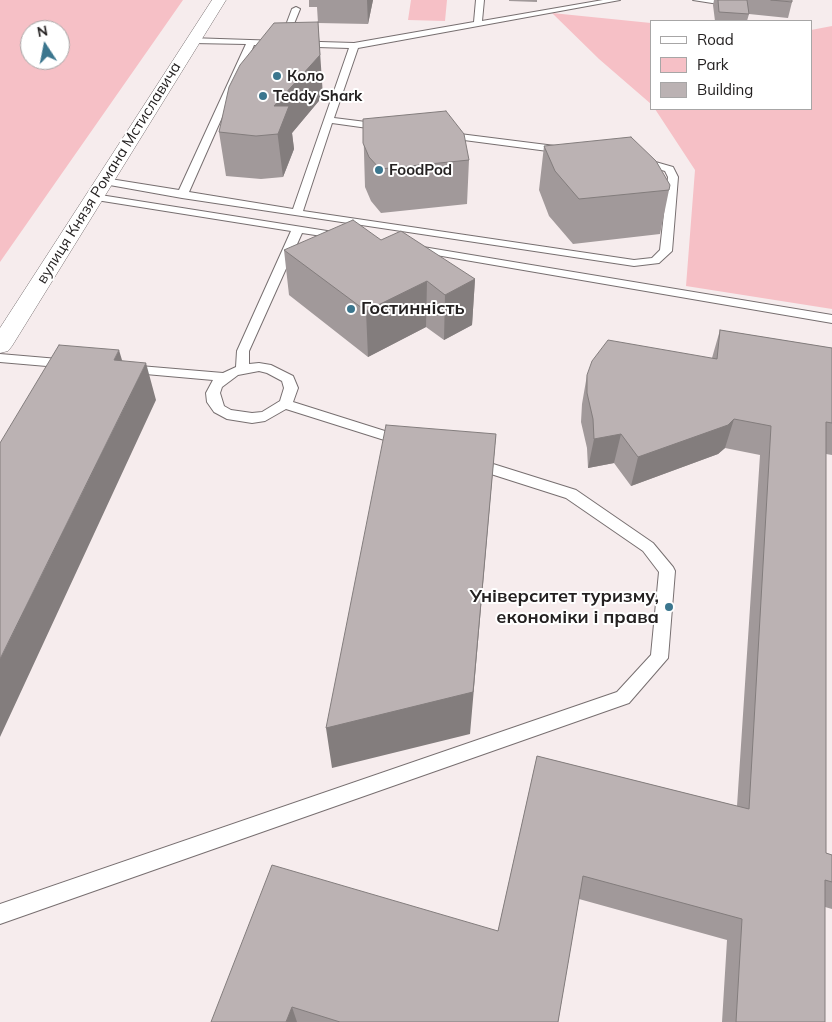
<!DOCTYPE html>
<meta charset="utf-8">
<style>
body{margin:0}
#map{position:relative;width:832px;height:1022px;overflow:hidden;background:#f6eced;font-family:Mulish,sans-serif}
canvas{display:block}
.legend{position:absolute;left:650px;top:20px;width:162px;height:90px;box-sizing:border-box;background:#fff;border:1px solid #a7a6a6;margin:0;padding:6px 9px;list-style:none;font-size:15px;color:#242121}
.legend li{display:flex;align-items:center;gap:10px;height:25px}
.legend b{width:25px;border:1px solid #a7a6a6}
.north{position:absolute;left:20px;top:20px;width:50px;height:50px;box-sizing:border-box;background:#fff;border:1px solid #a7a6a6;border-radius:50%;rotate:349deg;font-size:14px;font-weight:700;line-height:20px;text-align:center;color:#242121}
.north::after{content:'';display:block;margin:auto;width:18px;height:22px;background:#3b768e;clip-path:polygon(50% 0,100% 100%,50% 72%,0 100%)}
</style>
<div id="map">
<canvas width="832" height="1022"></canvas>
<ul class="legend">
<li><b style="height:6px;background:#fff"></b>Road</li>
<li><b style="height:14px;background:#f6c0c6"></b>Park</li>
<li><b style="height:14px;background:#bbb2b3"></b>Building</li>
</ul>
<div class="north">N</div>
</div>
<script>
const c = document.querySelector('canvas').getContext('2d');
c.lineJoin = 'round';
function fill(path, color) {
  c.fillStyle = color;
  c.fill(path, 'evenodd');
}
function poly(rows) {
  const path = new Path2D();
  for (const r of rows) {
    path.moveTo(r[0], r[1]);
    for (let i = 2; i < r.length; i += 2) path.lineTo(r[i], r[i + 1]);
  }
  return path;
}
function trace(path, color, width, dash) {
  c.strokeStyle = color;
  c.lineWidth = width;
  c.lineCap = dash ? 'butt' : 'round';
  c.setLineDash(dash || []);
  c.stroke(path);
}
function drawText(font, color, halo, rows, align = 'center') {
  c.font = font + ' Mulish,sans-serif';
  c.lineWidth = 4;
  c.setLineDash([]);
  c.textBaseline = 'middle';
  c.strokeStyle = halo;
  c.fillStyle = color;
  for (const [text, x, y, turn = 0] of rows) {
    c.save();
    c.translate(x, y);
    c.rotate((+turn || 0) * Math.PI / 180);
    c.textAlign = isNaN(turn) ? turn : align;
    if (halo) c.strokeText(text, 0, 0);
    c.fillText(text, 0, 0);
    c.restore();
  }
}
fill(poly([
 [0,0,183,0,0,262],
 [30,30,60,30,60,60,30,60],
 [411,0,447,0,445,21,408,20],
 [552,13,651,23,651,104,599,59],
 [832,26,832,309,686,286,695,170,655,109,811,109,811,30]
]), '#f6c0c6');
const service = poly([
 [476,0,484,0,482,21,603,0,620,0,358,48,334,118,382,124,387,127,382,130,332,123,303,211,634,260,652,258,660,250,668,177,665,171,634,162,634,158,638,157,673,167,678,177,672,251,659,263,634,266,182,198,104,184,99,181,104,178,179,190,246,44,193,43,190,42,190,38,280,41,292,9,296,7,300,9,287,41,354,43,474,22,476,0],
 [254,45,349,48,293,209,189,192,254,45],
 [693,0,719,0,729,3,725,5,693,0],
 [444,132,563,147,568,150,563,153,441,137,439,135,444,132],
 [94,194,346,234,348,236,342,239,302,233,249,351,249,364,259,363,271,365,293,376,298,388,293,402,407,438,409,441,407,444,397,444,286,409,265,421,252,423,227,419,214,412,207,402,206,393,213,380,123,372,122,369,123,366,128,365,223,373,236,367,237,351,291,231,90,199,89,197,94,194],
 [259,371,267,373,282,381,284,388,280,401,262,412,252,413,231,410,224,406,220,393,222,387,238,375,259,371],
 [411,245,832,315,832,323,407,250,407,246,411,245],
 [0,354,70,360,76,364,70,368,0,362,0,354],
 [474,458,576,490,653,543,673,567,675,571,668,658,629,703,0,924,0,904,617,692,651,655,659,572,643,551,566,498,469,467,467,463,469,459,474,458]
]);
const tertiary = poly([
 [212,0,226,0,12,346,8,351,0,353,0,328,212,0]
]);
trace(service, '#776f70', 2);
trace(tertiary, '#776f70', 1);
fill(service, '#fff');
fill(tertiary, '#fff');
fill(poly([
 [309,0,373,0,368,24,318,23,317,7,309,7],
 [509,0,537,0,537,2,509,1],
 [714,0,792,0,792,2,788,18,749,14,747,21,715,21,713,5],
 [323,96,292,133,294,149,283,177,261,179,226,176,219,132],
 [363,119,469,160,467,204,381,213,371,201,365,187],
 [544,146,669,190,660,234,573,244,549,216,539,190],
 [381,240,475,279,472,325,444,340,426,327,368,357,289,295,284,250],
 [720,330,832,348,832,455,826,454,826,853,832,855,832,909,825,907,825,1022,722,1022,727,940,579,899,558,1022,211,1022,498,931,537,756,737,806,760,455,725,448,718,454,631,486,614,463,588,468,587,448,581,422,582,404,587,375,712,358]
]), '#a1999a');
fill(poly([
 [367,0,373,0,368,24],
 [318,22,323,96,292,133,294,149,283,177,274,106],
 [475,279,472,325,444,340,445,295],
 [427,281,426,327,368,357,366,311],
 [119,350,130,387,114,360],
 [146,363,156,400,0,737,0,659],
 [734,419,725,448,718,454,631,486,638,457],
 [496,434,470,734,332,768,326,728],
 [621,434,614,463,588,468,594,439],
 [292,1007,297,1022,286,1022]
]), '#837d7d');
const building = poly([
 [718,0,747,0,749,14,719,12,718,0],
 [771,0,792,0,792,2,771,0],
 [318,22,320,55,274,106,289,106,278,134,256,136,219,132,229,87,240,65,274,23,318,22],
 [446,111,464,134,469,160,380,169,369,157,363,143,363,119,446,111],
 [631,137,656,161,670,185,669,190,579,199,555,171,544,146,631,137],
 [353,220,381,240,401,231,475,279,445,295,427,281,366,311,284,250,353,220],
 [720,330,832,348,832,423,826,422,826,853,832,855,832,882,825,880,825,1022,736,1022,742,919,583,876,558,1022,340,1022,292,1007,286,1022,211,1022,272,865,498,931,537,756,749,809,771,426,734,419,728,425,638,457,621,434,594,439,593,419,587,393,587,375,592,361,608,340,717,359,720,330],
 [59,345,119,350,114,360,146,363,0,659,0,443,59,345],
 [386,425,496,434,473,692,326,728,386,425]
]);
fill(building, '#bbb2b3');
trace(building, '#837d7d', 1);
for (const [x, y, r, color] of [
 [277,76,5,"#3b768e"],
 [263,96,5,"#3b768e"],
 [379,170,5,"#3b768e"],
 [351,309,5,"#3b768e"],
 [669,607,5,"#3b768e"]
]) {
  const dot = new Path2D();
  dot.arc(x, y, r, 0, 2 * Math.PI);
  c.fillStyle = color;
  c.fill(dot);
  trace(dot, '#fff', 2);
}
drawText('bold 15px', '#242121', '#fff', [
 ["Коло",287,76],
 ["Teddy Shark",273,96],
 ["FoodPod",389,170]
], 'left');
drawText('15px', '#242121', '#fff', [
 ["вулиця Князя Романа Мстиславича",109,173,-58]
]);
drawText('bold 18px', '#242121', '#fff', [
 ["Гостинність",361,309],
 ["Університет туризму,",659,597,"right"],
 ["економіки і права",659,618,"right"]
], 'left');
</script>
